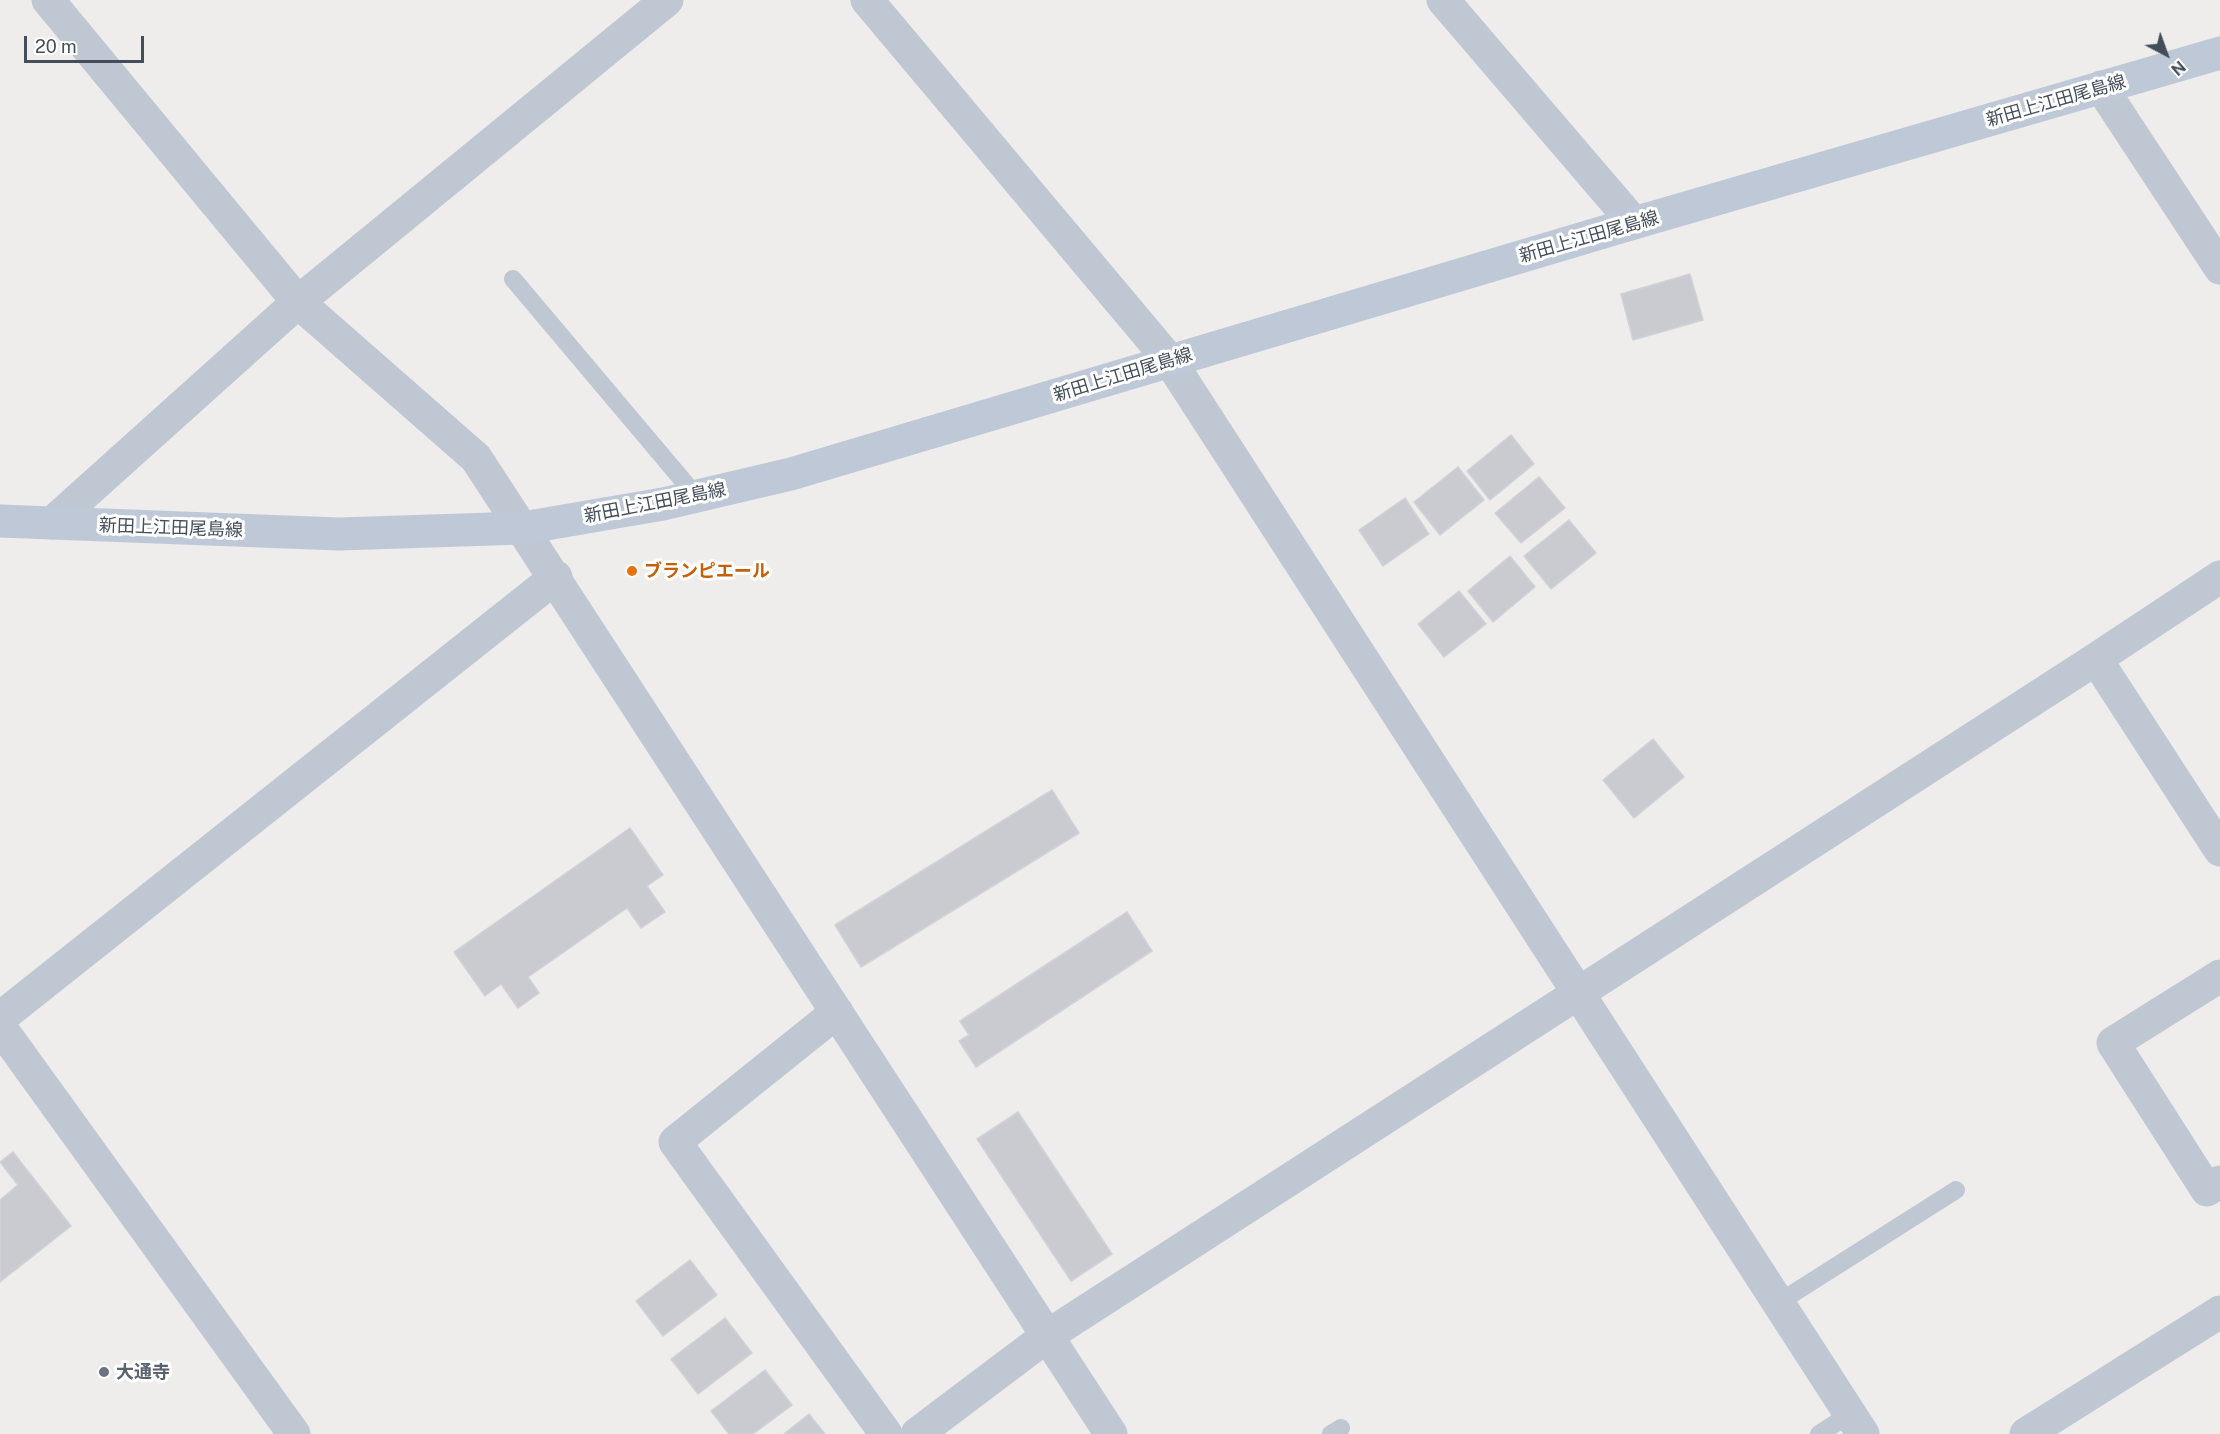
<!DOCTYPE html>
<meta charset="utf-8">
<style>
body{margin:0}
#map{position:relative;width:2220px;height:1434px;overflow:hidden;background:#efecec;font-family:"Public Sans",sans-serif}
canvas{display:block}
.north{position:absolute;left:2136px;top:24px;width:60px;height:60px;-webkit-text-stroke:4px #fff;paint-order:stroke;rotate:139deg;font-size:16px;font-weight:700;line-height:24px;text-align:center;color:#444e5a}
.north::after{content:'';display:block;margin:auto;width:21px;height:27px;background:#444e5a;clip-path:polygon(50% 0,100% 100%,50% 72%,0 100%)}
.scale{position:absolute;left:24px;top:36px;width:120px;height:27px;box-sizing:border-box;border:3px solid #444e5a;border-top:0;padding-left:8px;font-size:18px;line-height:21px;white-space:nowrap;color:#444e5a;-webkit-text-stroke:4px #fff;paint-order:stroke}
</style>
<div id="map">
<canvas width="2220" height="1434"></canvas>
<div class="north">N</div>
<div class="scale">20 m</div>
</div>
<script>
const c = document.querySelector('canvas').getContext('2d');
c.lineJoin = 'round';
function fill(path, color) {
  c.fillStyle = color;
  c.fill(path, 'evenodd');
}
function poly(rows) {
  const path = new Path2D();
  for (const r of rows) {
    path.moveTo(r[0], r[1]);
    for (let i = 2; i < r.length; i += 2) path.lineTo(r[i], r[i + 1]);
  }
  return path;
}
function trace(path, color, width, dash) {
  c.strokeStyle = color;
  c.lineWidth = width;
  c.lineCap = dash ? 'butt' : 'round';
  c.setLineDash(dash || []);
  c.stroke(path);
}
function drawText(font, color, halo, rows, align = 'center') {
  c.font = font + ' "Public Sans","Noto Sans JP",sans-serif';
  c.lineWidth = 6;
  c.setLineDash([]);
  c.textBaseline = 'middle';
  c.strokeStyle = halo;
  c.fillStyle = color;
  for (const [text, x, y, turn = 0] of rows) {
    c.save();
    c.translate(x, y);
    c.rotate((+turn || 0) * Math.PI / 180);
    c.textAlign = isNaN(turn) ? turn : align;
    if (halo) c.strokeText(text, 0, 0);
    c.fillText(text, 0, 0);
    c.restore();
  }
}
const building = poly([
 [1690,274,1703,320,1633,340,1621,294,1690,274],
 [1511,435,1534,464,1490,500,1467,471,1511,435],
 [1458,467,1484,500,1440,535,1414,502,1458,467],
 [1539,477,1565,508,1521,543,1495,513,1539,477],
 [1405,498,1429,534,1383,566,1359,530,1405,498],
 [1569,520,1596,553,1551,589,1524,556,1569,520],
 [1510,556,1535,587,1493,622,1468,591,1510,556],
 [1459,591,1486,624,1444,657,1418,624,1459,591],
 [1653,739,1684,777,1634,818,1603,780,1653,739],
 [1052,790,1079,833,861,967,835,925,1052,790],
 [630,828,663,875,647,886,665,912,641,928,627,908,528,977,539,993,518,1008,501,984,485,996,454,952,630,828],
 [1127,912,1152,951,976,1067,959,1041,969,1035,960,1021,1127,912],
 [1018,1112,1112,1254,1071,1281,977,1139,1018,1112],
 [13,1152,71,1226,0,1282,0,1200,18,1185,0,1162,13,1152],
 [690,1260,717,1295,663,1336,636,1301,690,1260],
 [725,1318,752,1353,698,1394,671,1359,725,1318],
 [765,1370,792,1405,753,1434,729,1434,711,1411,765,1370],
 [809,1414,825,1434,784,1434,809,1414]
]);
fill(building, '#c9cbd1');
trace(building, '#d0d2d8', 1.5);
trace(poly([
 [513,279,696,496],
 [1778,1303,1956,1190],
 [1331,1434,1341,1428],
 [1819,1434,1850,1414]
]), '#bfc7d2', 18);
trace(poly([
 [48,0,298,302,476,458,1111,1434],
 [867,0,1170,361,1863,1434],
 [1443,0,1634,223],
 [2101,87,2220,268],
 [52,523,298,302,667,0],
 [2096,659,2220,850],
 [2220,976,2113,1043,2207,1190,2220,1182],
 [837,1012,675,1142,886,1434],
 [0,1018,556,577],
 [917,1434,1047,1336,2096,659,2220,577],
 [2026,1434,2220,1312]
]), '#bfc7d2', 33);
trace(poly([
 [0,1027,294,1434]
]), '#bfc7d2', 33);
trace(poly([
 [0,521,339,534,523,528,663,504,791,474,1634,223,2220,53]
]), '#bec8d6', 33);
for (const [x, y, r, color] of [
 [632,571,6,"#e8710a"],
 [104,1372,6,"#6b7280"]
]) {
  const dot = new Path2D();
  dot.arc(x, y, r, 0, 2 * Math.PI);
  c.fillStyle = color;
  c.fill(dot);
  trace(dot, '#fff', 2);
}
drawText('18px', '#444e5a', '#fff', [
 ["新田上江田尾島線",2056,101,-16],
 ["新田上江田尾島線",1589,237,-16],
 ["新田上江田尾島線",1123,375,-17],
 ["新田上江田尾島線",655,503,-11],
 ["新田上江田尾島線",171,528,2]
]);
drawText('bold 18px', '#c56008', '#fff', [
 ["ブランピエール",644,571]
], 'left');
drawText('bold 18px', '#5b616d', '#fff', [
 ["大通寺",116,1372]
], 'left');
</script>
